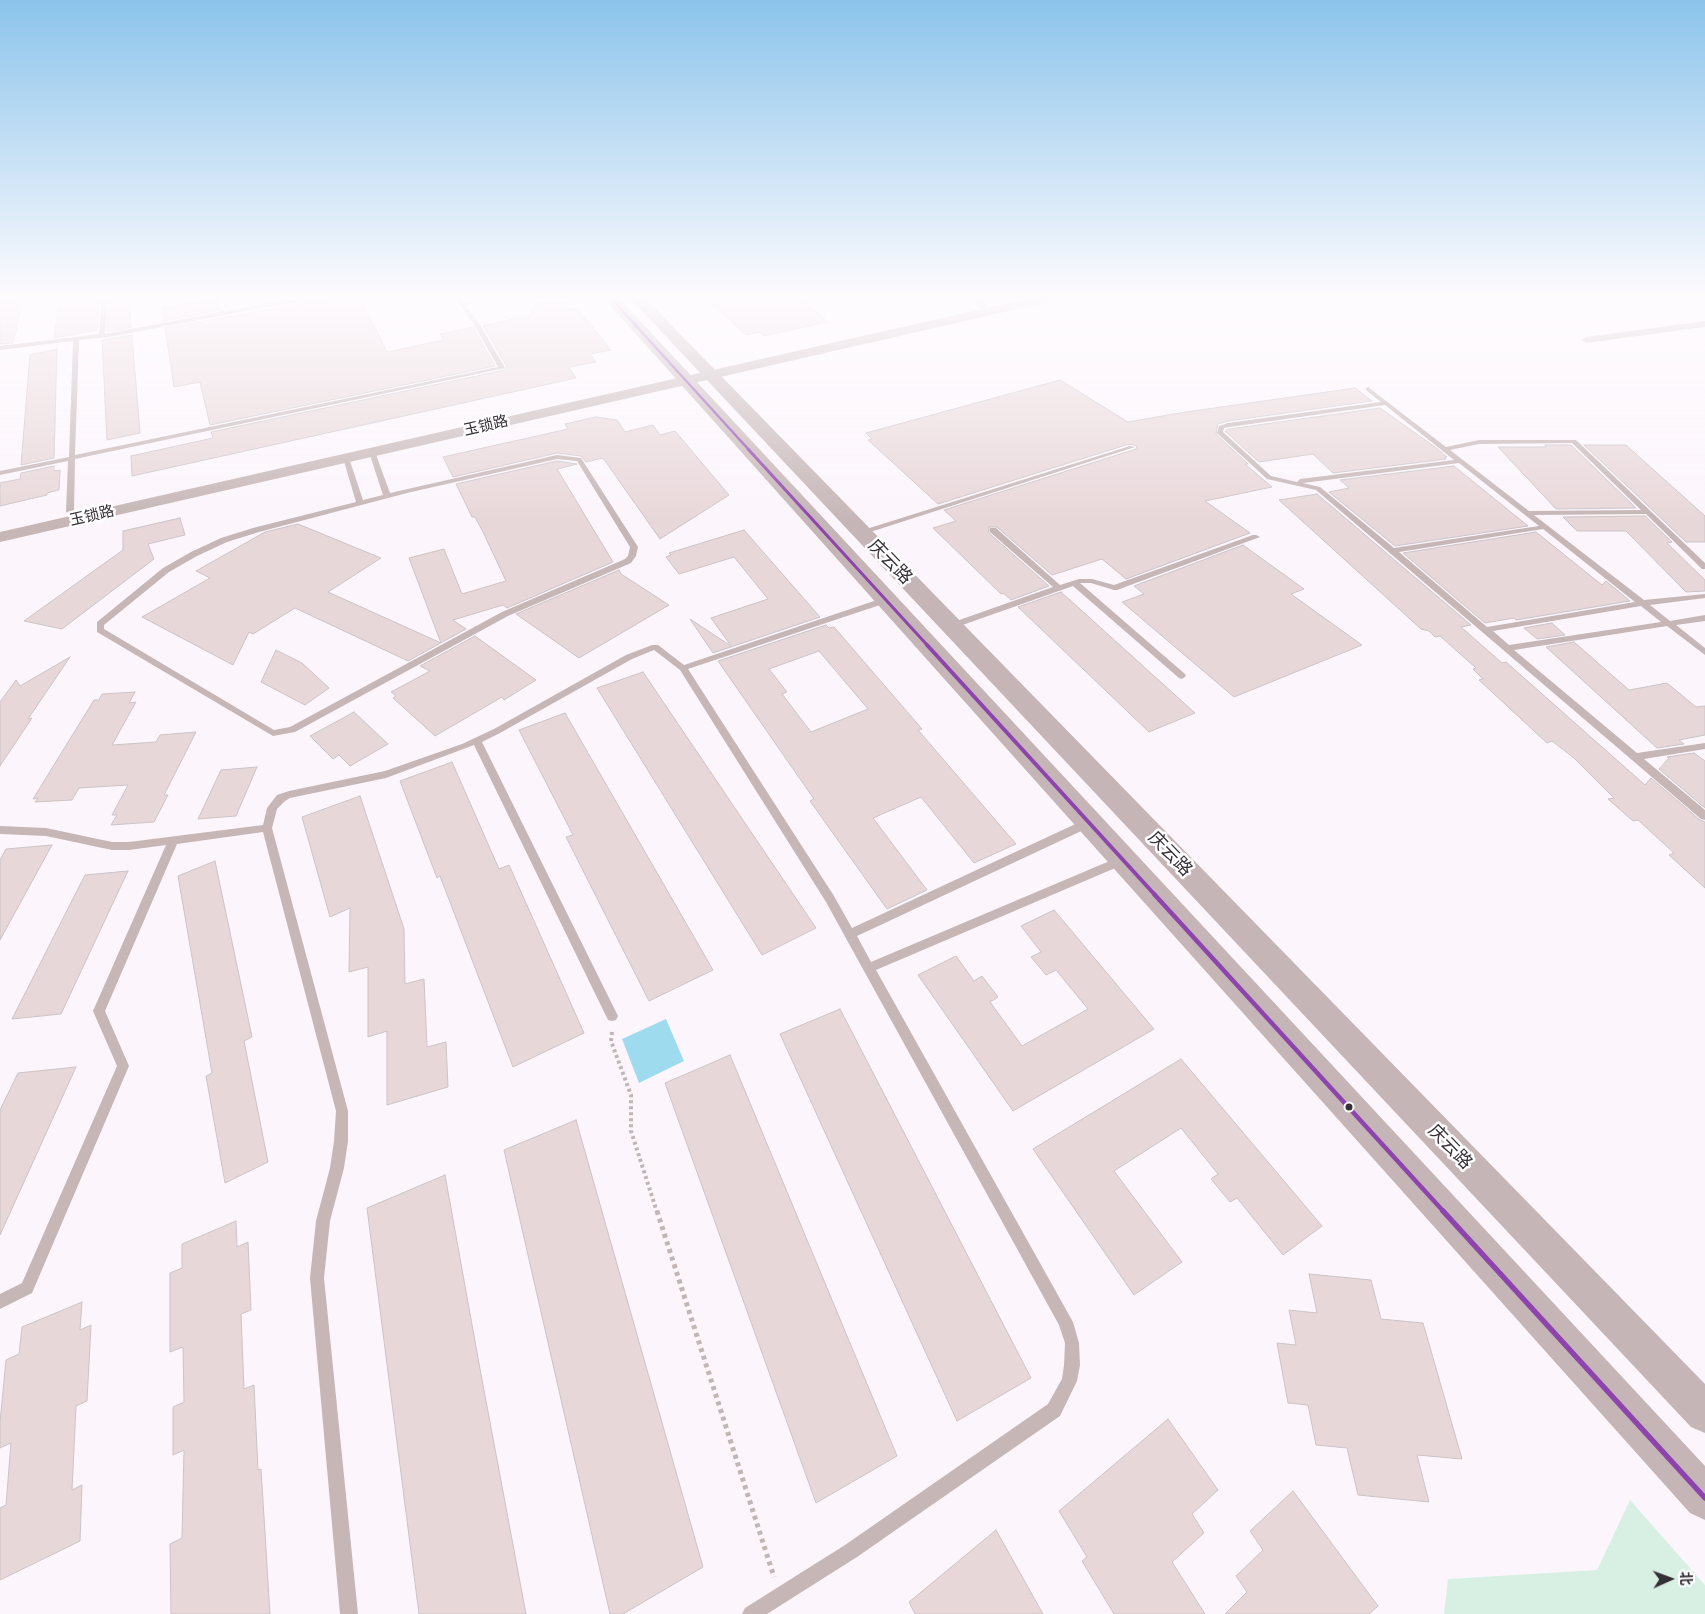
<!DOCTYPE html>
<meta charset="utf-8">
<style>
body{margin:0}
#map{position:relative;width:1705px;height:1614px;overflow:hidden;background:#fcf6fc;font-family:Figtree,"Noto Sans SC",sans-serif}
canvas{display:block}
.north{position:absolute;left:1645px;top:1554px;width:50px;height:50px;-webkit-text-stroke:4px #fff;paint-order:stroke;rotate:88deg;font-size:14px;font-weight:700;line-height:20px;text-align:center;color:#362f36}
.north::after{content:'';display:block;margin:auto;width:18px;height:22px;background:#362f36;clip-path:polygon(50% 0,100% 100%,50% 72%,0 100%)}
</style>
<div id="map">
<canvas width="1705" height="1614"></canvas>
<div class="north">北</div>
</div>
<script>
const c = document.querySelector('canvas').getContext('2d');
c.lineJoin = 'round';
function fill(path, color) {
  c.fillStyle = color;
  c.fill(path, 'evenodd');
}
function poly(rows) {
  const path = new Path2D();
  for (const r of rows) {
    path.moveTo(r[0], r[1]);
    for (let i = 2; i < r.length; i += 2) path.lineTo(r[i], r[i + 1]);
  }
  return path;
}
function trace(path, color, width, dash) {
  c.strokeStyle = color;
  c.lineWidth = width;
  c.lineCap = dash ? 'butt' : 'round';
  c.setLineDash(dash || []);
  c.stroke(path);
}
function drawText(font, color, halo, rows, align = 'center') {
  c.font = font + ' Figtree,"Noto Sans SC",sans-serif';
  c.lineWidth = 5;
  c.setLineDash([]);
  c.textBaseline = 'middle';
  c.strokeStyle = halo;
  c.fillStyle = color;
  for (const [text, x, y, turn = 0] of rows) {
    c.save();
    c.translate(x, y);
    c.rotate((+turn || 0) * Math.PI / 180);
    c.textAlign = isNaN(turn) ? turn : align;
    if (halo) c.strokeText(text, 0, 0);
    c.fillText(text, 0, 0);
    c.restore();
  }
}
fill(poly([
 [1630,1500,1705,1585,1705,1614,1444,1614,1448,1579,1597,1570]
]), '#d8f0e4');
fill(poly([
 [666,1019,684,1061,639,1083,622,1039]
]), '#9fdbef');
const building = poly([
 [60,295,100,295,97,330,54,338,60,295],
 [110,295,129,295,131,327,107,332,110,295],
 [351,295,359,295,387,352,443,340,440,334,473,327,495,366,210,425,200,382,174,387,165,328,351,295],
 [702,295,794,295,828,322,764,336,759,332,746,335,702,295],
 [23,299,13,343,0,344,0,302,23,299],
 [218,299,219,310,164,321,162,308,218,299],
 [557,302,564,304,570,310,577,308,611,350,590,354,596,362,569,367,576,378,132,476,131,456,213,438,211,432,505,370,507,367,483,326,531,315,533,307,538,304,557,302],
 [132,335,140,433,107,440,102,340,132,335],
 [57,349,54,458,21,465,30,355,57,349],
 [1060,380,1128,422,1179,413,1355,388,1372,401,1228,421,1218,424,1216,434,1248,464,1245,464,1272,487,1205,501,1250,533,1126,579,1102,559,1052,575,997,527,989,527,989,533,1049,586,1011,600,1003,593,1001,594,933,528,956,521,944,510,1136,449,1137,446,1129,444,938,504,868,440,872,439,866,433,1060,380],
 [1380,408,1435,447,1447,457,1444,458,1446,459,1333,473,1313,454,1259,462,1225,431,1229,429,1380,408],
 [596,417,617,420,625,432,653,425,660,435,675,431,729,495,660,539,603,458,586,462,581,456,557,453,453,477,443,457,568,429,565,424,596,417],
 [1545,445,1571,445,1636,508,1556,509,1498,447,1546,447,1545,445],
 [1584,445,1626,445,1705,516,1705,542,1686,542,1584,445],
 [557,461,577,464,557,469,613,562,507,608,503,605,453,620,466,629,408,661,295,608,253,634,249,632,233,665,142,617,210,578,196,571,265,532,298,524,381,558,328,592,441,643,409,558,444,549,462,594,506,581,483,532,475,517,472,517,456,484,557,461],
 [54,466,54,471,60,470,59,490,47,493,47,495,0,506,0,483,20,479,21,473,54,466],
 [1454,466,1528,526,1395,546,1329,492,1349,488,1340,480,1454,466],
 [1317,494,1471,625,1461,627,1502,663,1506,662,1645,785,1651,778,1700,820,1705,822,1705,888,1669,855,1674,853,1638,820,1633,821,1608,799,1614,798,1574,758,1552,741,1547,743,1479,680,1483,679,1473,669,1476,668,1440,636,1435,637,1429,631,1421,629,1279,500,1317,494],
 [1645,516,1672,542,1667,543,1705,580,1705,591,1686,592,1626,531,1577,531,1563,517,1645,516],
 [180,518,185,535,148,544,154,559,62,629,24,621,123,550,123,531,180,518],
 [744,530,820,617,713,653,690,619,731,646,711,618,768,599,734,557,679,574,666,557,671,555,669,553,744,530],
 [1536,532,1602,585,1606,581,1630,601,1516,620,1514,618,1485,623,1403,553,1536,532],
 [1243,545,1304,589,1291,594,1362,645,1234,697,1122,602,1144,594,1134,586,1243,545],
 [619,570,621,574,669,605,579,658,516,614,619,570],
 [1061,592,1090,618,1195,713,1149,732,1018,607,1061,592],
 [1552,623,1565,635,1537,639,1524,628,1552,623],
 [826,625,829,628,834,627,922,729,918,730,1016,844,974,863,921,797,873,818,927,890,887,909,810,801,814,799,718,661,826,625],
 [819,651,868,709,811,732,782,694,787,692,769,669,819,651],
 [475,636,536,680,504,700,502,697,435,736,393,698,396,696,391,692,430,671,420,666,475,636],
 [1574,642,1629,690,1667,683,1696,707,1705,706,1705,735,1679,740,1684,744,1657,748,1546,647,1574,642],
 [276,650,302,663,329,688,305,705,261,682,276,650],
 [70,657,28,719,32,718,0,766,0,702,16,680,20,686,70,657],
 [643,672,770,860,816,928,762,955,597,688,643,672],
 [135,692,129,703,136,702,112,745,156,742,160,735,196,732,164,795,168,795,154,822,111,825,117,815,112,815,128,785,79,788,72,800,35,802,38,798,33,799,94,700,99,700,102,694,135,692],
 [354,712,388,744,350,766,339,755,333,759,310,736,354,712],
 [565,713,713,970,649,1001,566,837,573,835,519,730,565,713],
 [1694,753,1705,761,1705,808,1659,769,1669,758,1667,757,1694,753],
 [452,762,499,869,509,865,584,1033,513,1067,440,876,437,878,400,781,452,762],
 [257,767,236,816,198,819,221,770,257,767],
 [360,796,404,929,405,984,424,979,427,1047,446,1042,448,1087,387,1105,387,1031,368,1037,368,967,349,972,350,908,330,917,302,817,360,796],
 [52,845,0,940,0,860,6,849,52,845],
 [215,861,252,1037,244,1041,268,1162,225,1183,206,1076,212,1073,178,876,215,861],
 [128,871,61,1014,12,1019,85,875,128,871],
 [1054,910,1154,1029,1013,1111,918,975,956,956,974,981,982,976,998,997,990,1002,1022,1046,1088,1009,1056,970,1046,975,1031,957,1041,952,1021,926,1054,910],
 [840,1009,1031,1378,957,1421,780,1034,840,1009],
 [730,1055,897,1456,816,1503,665,1083,730,1055],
 [1181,1059,1322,1226,1283,1255,1237,1198,1230,1202,1211,1179,1218,1174,1181,1128,1114,1171,1182,1262,1134,1295,1033,1149,1181,1059],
 [76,1067,0,1235,0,1110,18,1073,76,1067],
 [576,1120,703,1567,623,1614,610,1614,504,1150,576,1120],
 [445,1175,480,1369,526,1614,419,1614,367,1208,445,1175],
 [236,1221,237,1247,248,1242,251,1310,241,1314,244,1389,254,1385,258,1470,261,1469,270,1614,171,1614,170,1544,182,1538,184,1450,173,1455,173,1407,184,1402,183,1347,170,1352,170,1273,182,1268,182,1244,236,1221],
 [1309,1274,1371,1280,1381,1319,1423,1323,1462,1459,1417,1455,1429,1502,1358,1495,1347,1448,1316,1445,1308,1405,1288,1403,1277,1343,1296,1345,1289,1310,1317,1313,1309,1274],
 [82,1302,80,1330,91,1325,87,1401,76,1406,72,1490,82,1485,80,1541,0,1580,0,1508,6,1505,11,1443,0,1448,0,1422,6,1360,19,1354,22,1327,82,1302],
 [1168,1419,1218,1490,1192,1514,1204,1533,1172,1562,1205,1614,1114,1614,1082,1561,1087,1557,1059,1511,1168,1419],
 [1293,1491,1378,1606,1369,1614,1225,1614,1247,1592,1236,1576,1263,1550,1250,1531,1293,1491],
 [996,1530,1043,1614,915,1614,909,1602,996,1530]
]);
fill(building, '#e8d7d9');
trace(building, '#cbc3c6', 1);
trace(poly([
 [612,1032,611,1041,631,1095,631,1131,657,1212]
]), '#c1b5b6', 4, [3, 3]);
trace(poly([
 [657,1211,774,1577]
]), '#c1b5b6', 5, [4, 4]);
fill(poly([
 [102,295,108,295,105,334,245,307,318,295,332,295,109,337,79,340,75,455,498,367,473,323,456,299,450,295,460,297,464,303,485,295,493,295,466,306,479,323,505,368,75,459,74,512,70,514,66,512,68,461,0,475,0,471,69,457,73,341,0,350,0,346,99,334,102,295],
 [665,295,676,295,641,304,638,302,665,295],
 [1368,387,1446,447,1479,440,1576,440,1705,563,1705,569,1702,569,1646,514,1534,515,1644,600,1705,594,1705,598,1650,605,1670,621,1705,615,1705,621,1676,625,1705,648,1705,655,1667,626,1514,650,1637,753,1705,743,1705,749,1644,759,1705,810,1705,820,1701,819,1316,490,1267,479,1217,433,1219,426,1228,423,1381,402,1366,390,1366,388,1368,387],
 [1385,405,1454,460,1300,479,1297,482,1271,476,1223,432,1224,428,1229,427,1385,405],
 [1572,443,1641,510,1529,511,1450,450,1479,444,1572,443],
 [1459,463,1539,526,1394,548,1320,487,1303,483,1459,463],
 [1543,529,1635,602,1487,627,1399,552,1543,529],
 [1641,606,1661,622,1509,645,1493,631,1641,606],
 [1130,446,1135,447,864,534,858,534,857,532,1130,446],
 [372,450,375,452,390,493,557,455,581,458,638,547,636,556,631,563,508,616,295,732,273,736,97,632,97,622,163,568,191,552,221,538,253,528,356,502,343,458,344,457,349,458,363,500,383,495,369,452,372,450],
 [557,459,577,461,630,547,628,556,625,559,502,612,290,727,274,730,104,629,104,625,169,572,197,556,227,542,259,532,407,493,557,459],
 [990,528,996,528,1060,585,1079,579,1092,579,1114,585,1253,535,1256,535,1260,537,1117,590,1114,590,1091,583,1080,583,1185,674,1186,676,1182,679,1179,678,1073,586,954,628,948,628,948,624,1053,587,990,532,990,528],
 [883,598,886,598,890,600,889,602,688,669,834,896,852,928,1084,820,1092,820,1093,823,1092,826,857,936,871,962,1119,857,1123,856,1127,857,1128,860,1127,863,876,970,1073,1322,1079,1343,1080,1365,1077,1381,1060,1416,857,1557,767,1614,742,1614,745,1608,845,1545,1048,1404,1062,1379,1064,1365,1065,1343,1059,1325,826,902,680,670,654,650,632,659,500,733,482,742,616,1012,618,1016,616,1020,612,1021,608,1020,474,745,386,778,290,798,285,801,277,809,272,828,348,1111,348,1141,344,1168,330,1221,324,1278,358,1614,340,1614,310,1278,316,1221,330,1168,334,1141,336,1111,263,832,177,844,105,1011,129,1066,32,1293,0,1309,0,1294,22,1283,117,1066,93,1011,166,845,129,850,112,850,46,836,0,834,0,826,46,828,112,842,129,842,263,825,267,808,277,795,289,791,385,771,462,744,494,729,626,655,652,645,658,645,684,665,883,598]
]), '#c6b6b6');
fill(poly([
 [0,295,16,295,0,300,0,295],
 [965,295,976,295,988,306,983,309,979,308,965,295],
 [1705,321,1705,327,1586,343,1581,340,1586,337,1705,321]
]), '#c6b6b6');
fill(poly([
 [1043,295,1067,295,1061,299,0,542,0,532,1043,295]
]), '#c6b6b6');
fill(poly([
 [601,295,616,295,1705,1466,1705,1520,1690,1513,601,295],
 [627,295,642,295,1705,1384,1705,1433,1691,1427,627,295]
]), '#c5b5b6');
trace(poly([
 [608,295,749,450]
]), '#8e44ad', 2.5);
trace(poly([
 [748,449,928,646]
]), '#8e44ad', 3);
trace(poly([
 [927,645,1155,895]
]), '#8e44ad', 4);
trace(poly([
 [1154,894,1444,1212]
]), '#8e44ad', 4.5);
trace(poly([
 [1443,1211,1705,1498]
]), '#8e44ad', 5.5);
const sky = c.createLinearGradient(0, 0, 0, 521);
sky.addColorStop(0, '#8bc4eb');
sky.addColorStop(0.57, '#fefbfe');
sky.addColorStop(1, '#fefbfe00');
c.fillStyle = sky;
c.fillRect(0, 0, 1705, 521);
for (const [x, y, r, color] of [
 [1349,1107,4.5,"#362f36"]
]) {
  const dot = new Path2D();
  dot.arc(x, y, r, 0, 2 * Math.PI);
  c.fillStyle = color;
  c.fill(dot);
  trace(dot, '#fff', 2);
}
drawText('15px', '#362f36', '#fff', [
 ["玉锁路",486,426,-13],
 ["玉锁路",92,516,-13]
]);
drawText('18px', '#362f36', '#fff', [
 ["庆云路",890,562,46],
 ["庆云路",1170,854,46],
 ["庆云路",1450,1147,46]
]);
</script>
